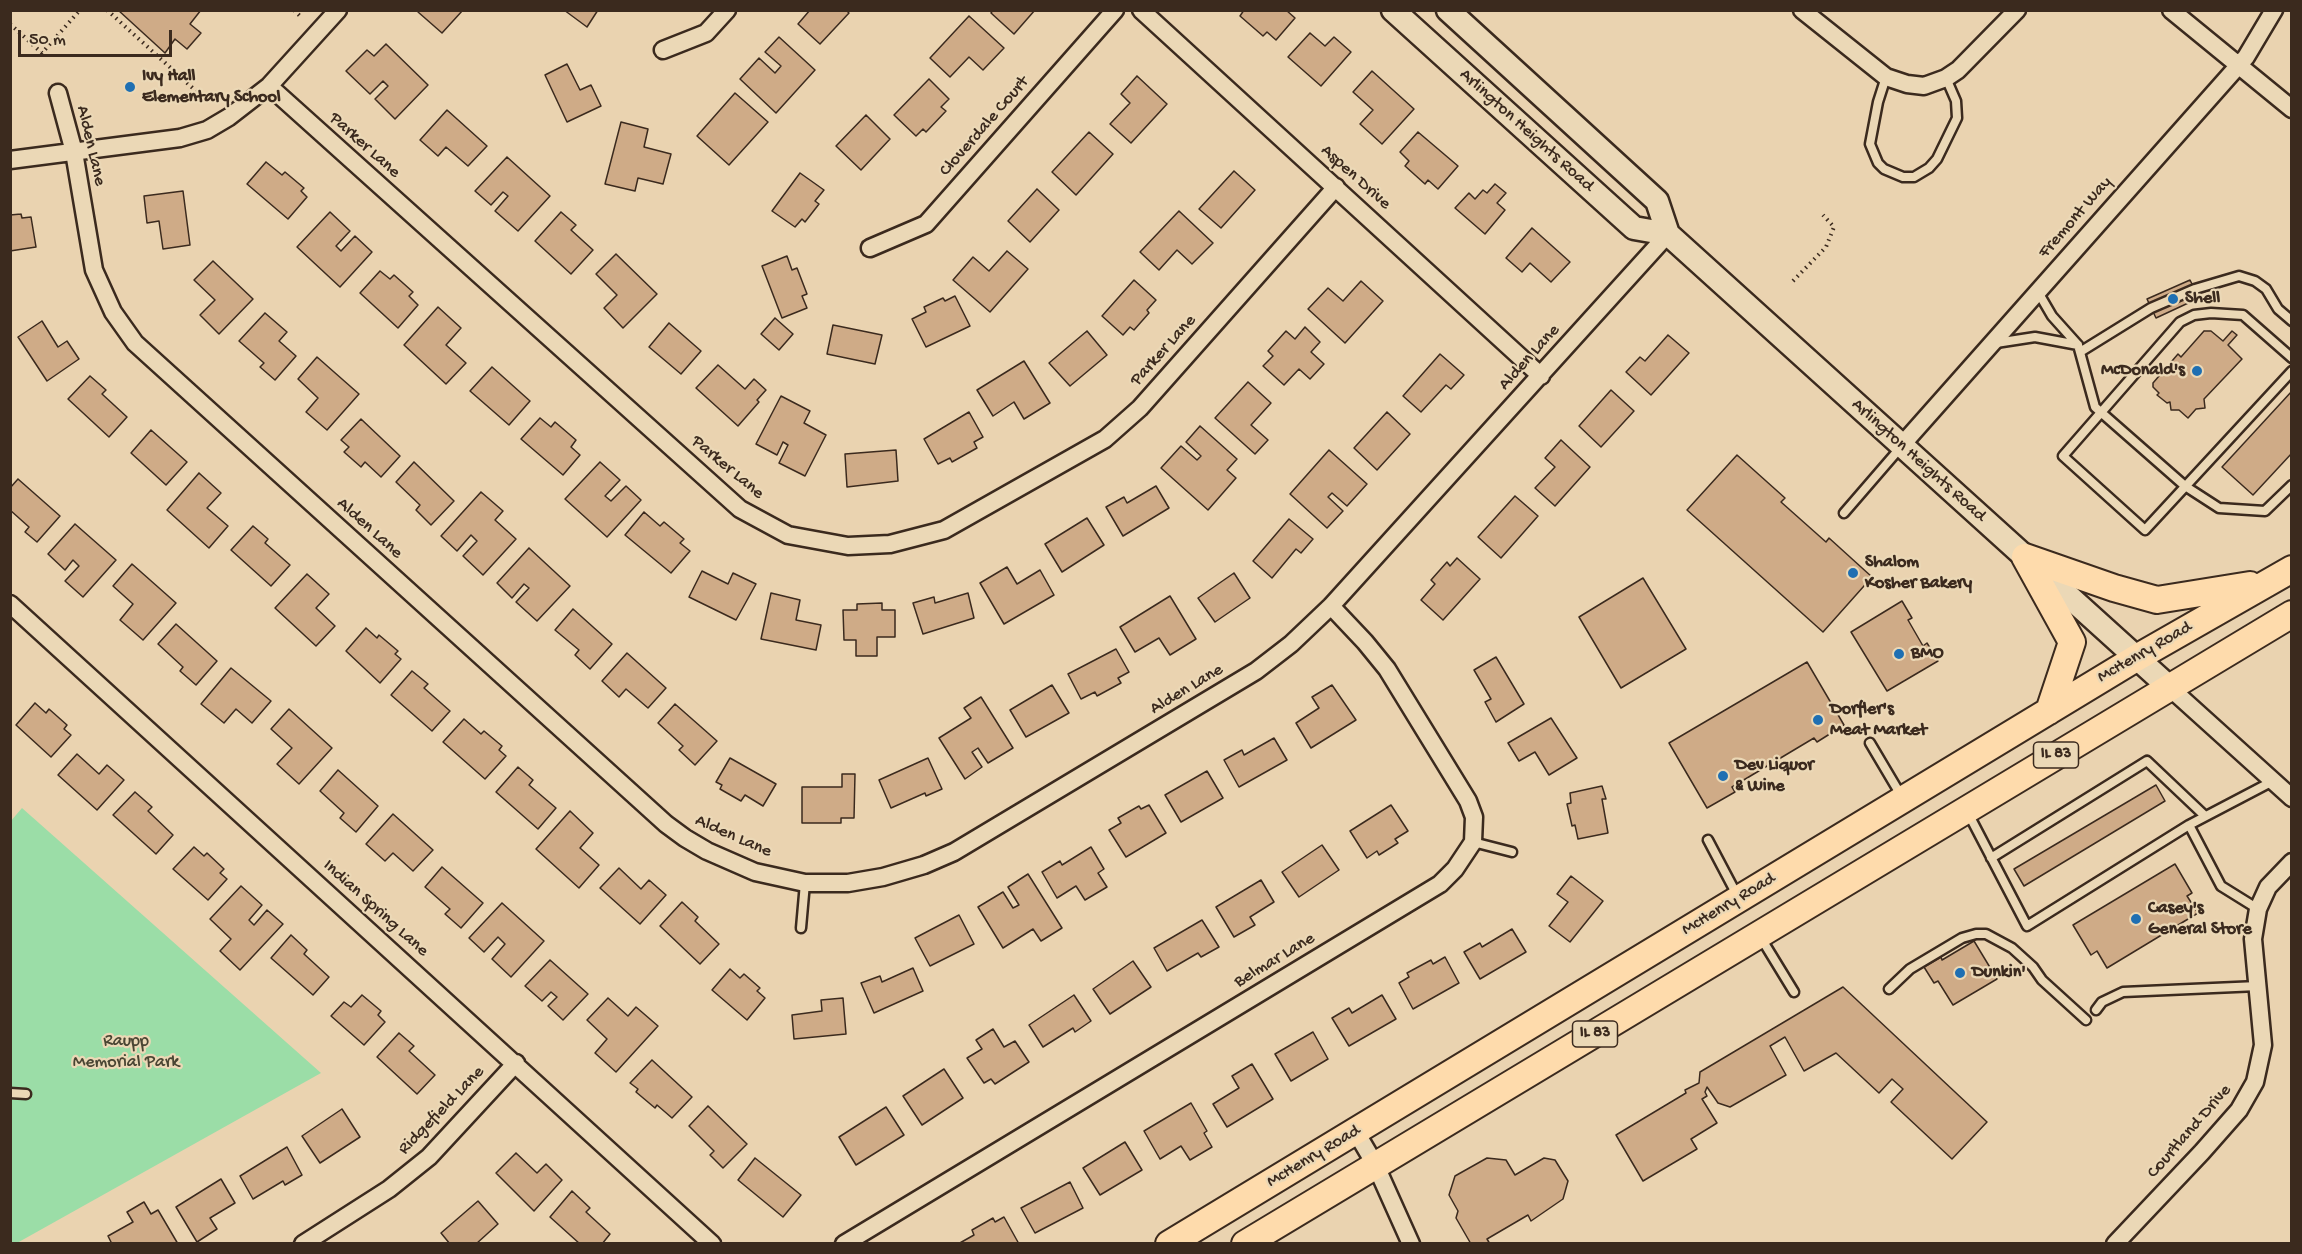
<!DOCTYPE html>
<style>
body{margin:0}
#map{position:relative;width:2302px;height:1254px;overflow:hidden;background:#ead3b0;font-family:"Gochi Hand",sans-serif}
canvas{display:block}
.frame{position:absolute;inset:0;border:12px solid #3b2a1e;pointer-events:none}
.scale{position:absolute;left:18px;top:30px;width:154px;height:27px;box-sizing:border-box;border:3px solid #3b2a1e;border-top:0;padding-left:8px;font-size:18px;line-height:21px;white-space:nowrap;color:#3b2a1e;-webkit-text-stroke:4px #ebd8b6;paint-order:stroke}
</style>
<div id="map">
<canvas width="2302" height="1254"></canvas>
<div class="frame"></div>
<div class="scale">50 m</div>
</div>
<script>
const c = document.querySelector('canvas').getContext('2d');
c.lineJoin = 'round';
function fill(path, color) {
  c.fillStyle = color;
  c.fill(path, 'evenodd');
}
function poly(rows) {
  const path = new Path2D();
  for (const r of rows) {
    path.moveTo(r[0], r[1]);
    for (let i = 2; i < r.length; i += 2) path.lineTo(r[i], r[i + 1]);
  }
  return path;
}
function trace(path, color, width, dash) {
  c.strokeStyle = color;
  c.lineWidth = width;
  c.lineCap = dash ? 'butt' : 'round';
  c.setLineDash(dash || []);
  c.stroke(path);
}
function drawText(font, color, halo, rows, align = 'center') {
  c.font = font + ' "Gochi Hand",sans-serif';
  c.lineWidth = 4.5;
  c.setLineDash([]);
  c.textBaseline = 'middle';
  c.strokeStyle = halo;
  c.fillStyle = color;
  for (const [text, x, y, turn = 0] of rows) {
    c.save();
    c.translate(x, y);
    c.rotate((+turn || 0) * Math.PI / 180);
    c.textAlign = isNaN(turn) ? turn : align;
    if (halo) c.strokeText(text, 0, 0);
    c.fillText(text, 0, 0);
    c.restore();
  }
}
fill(poly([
 [22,808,321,1073,17,1243,11,1244,10,822]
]), '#9bdda7');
const building = poly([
 [118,10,201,10,190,24,201,33,187,49,175,39,165,53,118,10],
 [420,10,463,10,442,33,418,12,420,10],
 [564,10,598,10,587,27,564,10],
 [810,10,846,10,849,13,820,44,798,24,810,10],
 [993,10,1035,10,1014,34,991,13,993,10],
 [1286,10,1295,18,1276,40,1267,32,1263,36,1240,16,1244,10,1286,10],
 [969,16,1004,48,983,70,969,57,950,77,930,58,969,16],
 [1310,33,1325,46,1334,37,1351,52,1321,86,1288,57,1310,33],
 [779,37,815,70,776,113,740,79,759,58,775,73,781,66,765,52,779,37],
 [386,44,428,85,395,119,375,99,388,86,383,81,370,94,346,71,367,50,374,56,386,44],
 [567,64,580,90,591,85,601,106,567,122,545,75,567,64],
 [1372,71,1414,109,1382,144,1360,124,1373,110,1353,92,1372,71],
 [1137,76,1167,104,1131,143,1110,124,1130,103,1121,94,1137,76],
 [929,79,949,99,941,107,946,111,926,132,923,129,916,136,894,115,929,79],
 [735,93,768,122,729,165,697,136,735,93],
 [447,110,487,146,468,166,446,147,438,156,420,140,447,110],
 [866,115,890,139,861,170,836,146,866,115],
 [621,122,648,129,644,147,671,154,663,184,638,178,635,191,605,184,621,122],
 [1089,132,1113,154,1076,195,1052,172,1089,132],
 [1418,132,1458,166,1438,189,1428,180,1425,184,1405,166,1409,161,1400,152,1418,132],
 [507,157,550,196,518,231,495,211,508,196,503,192,491,205,475,191,507,157],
 [266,162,282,175,285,172,304,188,301,191,307,197,288,219,247,184,266,162],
 [1234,171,1255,190,1221,228,1199,209,1234,171],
 [800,173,824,190,815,201,819,204,805,222,802,219,795,227,772,211,800,173],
 [1495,184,1506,193,1497,203,1505,210,1485,234,1455,208,1469,193,1475,199,1483,190,1487,193,1495,184],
 [1037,189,1059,210,1030,242,1008,221,1037,189],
 [183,191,190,245,163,249,159,221,147,223,144,196,183,191],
 [1179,211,1213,243,1192,264,1177,250,1159,270,1140,252,1179,211],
 [330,212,350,231,336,246,341,251,355,236,372,252,340,287,297,247,330,212],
 [561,212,576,225,571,230,593,250,571,274,535,241,561,212],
 [21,214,22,218,31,217,36,247,10,251,10,215,21,214],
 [1532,228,1570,262,1551,282,1530,263,1522,272,1506,258,1532,228],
 [1007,251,1028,269,990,312,953,280,973,257,989,271,1007,251],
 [616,254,657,294,623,328,604,308,617,295,596,274,616,254],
 [787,256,792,270,797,268,807,294,802,296,807,308,782,318,762,266,787,256],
 [213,261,253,299,219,334,200,315,215,300,194,280,213,261],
 [380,271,390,279,394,275,413,292,409,296,418,305,398,328,360,293,380,271],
 [1134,280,1156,300,1147,310,1149,313,1134,330,1130,327,1123,335,1102,316,1134,280],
 [2190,280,2199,298,2156,318,2147,299,2190,280],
 [1361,281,1383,301,1345,343,1308,309,1328,288,1343,301,1361,281],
 [955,296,970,326,926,347,912,319,926,312,924,307,943,298,945,301,955,296],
 [438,307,461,328,446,345,466,363,446,384,404,345,438,307],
 [265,313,287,332,279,341,296,356,275,380,260,367,264,363,239,341,265,313],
 [775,318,793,334,779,350,761,334,775,318],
 [42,321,58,347,67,341,79,359,47,381,18,337,42,321],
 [669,323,701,351,681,374,649,347,669,323],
 [833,325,882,335,875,364,827,354,833,325],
 [1305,327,1320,342,1311,352,1324,364,1310,379,1299,369,1284,385,1263,366,1273,356,1268,351,1286,331,1295,339,1305,327],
 [1087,331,1107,355,1070,386,1049,363,1087,331],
 [2204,331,2211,331,2223,341,2232,331,2237,335,2228,345,2242,359,2204,399,2205,408,2196,409,2188,418,2179,410,2171,410,2170,402,2167,403,2157,395,2159,393,2153,387,2153,383,2178,354,2181,357,2204,331],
 [1668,335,1689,353,1651,395,1626,372,1640,357,1645,361,1668,335],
 [1440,354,1464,375,1451,389,1446,385,1421,412,1403,396,1440,354],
 [317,357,359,394,327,430,306,412,318,398,298,379,317,357],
 [1024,361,1050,403,1024,419,1014,402,993,416,977,390,1024,361],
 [718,365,745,389,754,379,766,390,757,400,759,402,738,426,696,388,718,365],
 [492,367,530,401,509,425,470,391,492,367],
 [90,376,106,390,102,394,127,417,109,437,68,399,90,376],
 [1248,382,1271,403,1251,425,1268,440,1255,454,1215,418,1248,382],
 [1611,390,1634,411,1601,447,1579,426,1611,390],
 [2292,391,2292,453,2253,495,2222,467,2292,391],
 [781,396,810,411,804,423,826,435,805,476,779,463,788,445,783,442,777,455,756,444,781,396],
 [969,412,983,437,974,442,977,448,952,462,950,458,938,464,924,439,969,412],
 [1387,412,1410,434,1377,470,1354,448,1387,412],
 [540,418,551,427,555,422,576,440,571,447,580,455,563,475,521,439,540,418],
 [361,419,400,456,381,477,365,462,361,467,344,452,349,447,341,440,361,419],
 [1200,426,1237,459,1227,470,1236,478,1208,510,1161,468,1181,446,1197,460,1201,456,1186,442,1200,426],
 [151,430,187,462,166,485,131,453,151,430],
 [1561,440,1590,467,1555,506,1535,488,1555,467,1545,458,1561,440],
 [896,450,898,481,847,487,845,454,896,450],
 [1329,450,1367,484,1347,506,1332,493,1328,497,1343,511,1327,528,1290,494,1329,450],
 [1737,455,1785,498,1781,502,1826,542,1829,538,1872,577,1823,632,1687,510,1737,455],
 [414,462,454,501,431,525,416,510,420,505,396,482,414,462],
 [600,462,620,480,605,496,611,501,626,486,641,500,607,537,565,499,600,462],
 [199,473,221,493,207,508,228,526,209,548,167,510,199,473],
 [18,479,60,516,37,542,25,532,29,527,10,510,10,488,18,479],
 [1156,486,1169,508,1123,536,1106,507,1124,497,1127,503,1156,486],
 [481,492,503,511,495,520,516,539,483,575,463,556,477,541,471,535,457,551,441,536,481,492],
 [1515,496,1538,516,1501,558,1478,537,1515,496],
 [644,512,660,526,664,522,684,539,680,543,690,551,671,573,625,535,644,512],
 [1087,518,1104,545,1062,572,1045,544,1087,518],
 [1289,519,1313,539,1301,553,1296,549,1272,578,1253,561,1289,519],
 [75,524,116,560,83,597,65,581,79,566,73,560,65,570,48,554,75,524],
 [253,526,268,539,265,543,290,565,271,586,231,550,253,526],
 [529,548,570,586,537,621,516,602,529,588,524,584,512,598,497,583,529,548],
 [1457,558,1480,579,1443,620,1421,600,1435,584,1431,580,1447,562,1450,566,1457,558],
 [132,564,176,603,143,640,120,620,133,604,113,586,132,564],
 [1007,567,1017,584,1040,570,1054,595,1004,624,980,583,1007,567],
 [702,571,728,584,733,573,756,584,736,620,689,597,702,571],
 [1234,573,1250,598,1215,622,1198,598,1234,573],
 [307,574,329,594,316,608,335,626,316,646,275,608,307,574],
 [1643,578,1686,649,1621,688,1579,617,1643,578],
 [771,593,800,600,796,620,821,625,816,650,761,639,771,593],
 [968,593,974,618,923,634,913,603,934,597,935,603,968,593],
 [1170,596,1196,639,1170,655,1159,638,1135,652,1120,627,1170,596],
 [1902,601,1912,618,1908,620,1923,646,1927,643,1938,661,1887,691,1851,632,1902,601],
 [882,603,882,610,895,610,895,637,877,637,877,656,856,656,856,640,844,640,843,610,857,610,857,604,882,603],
 [573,609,612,644,590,669,575,655,579,650,555,630,573,609],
 [176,624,217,661,196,685,180,671,183,667,158,644,176,624],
 [366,628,377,638,379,635,398,651,395,654,401,659,380,683,346,651,366,628],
 [1116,649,1129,672,1118,678,1121,683,1097,696,1095,692,1081,699,1068,674,1116,649],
 [627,653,666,688,648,708,626,689,619,697,602,681,627,653],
 [1496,657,1524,704,1496,722,1485,702,1491,699,1474,670,1496,657],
 [1807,662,1844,725,1817,742,1814,738,1732,787,1735,792,1707,808,1669,743,1807,662],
 [231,668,271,701,252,723,236,709,224,723,201,704,231,668],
 [412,671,428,684,424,688,450,711,432,731,391,695,412,671],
 [1052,685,1069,713,1026,737,1010,710,1052,685],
 [1332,685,1356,720,1311,748,1296,723,1319,708,1312,697,1332,685],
 [981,697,1013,748,988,763,978,748,972,752,982,767,965,779,939,738,971,718,964,708,981,697],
 [35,703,46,713,49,709,67,725,64,729,71,735,51,757,16,725,35,703],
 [675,704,717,741,695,765,679,750,683,746,658,723,675,704],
 [289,709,332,748,299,784,277,764,292,748,271,729,289,709],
 [1551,718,1577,758,1549,775,1535,752,1519,761,1508,743,1551,718],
 [464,719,481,734,484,731,502,746,499,750,506,756,485,779,443,742,464,719],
 [1274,738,1287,760,1239,787,1224,760,1242,750,1244,755,1274,738],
 [77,754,99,774,107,765,124,780,97,810,58,775,77,754],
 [730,758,776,784,763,806,745,795,741,801,720,789,722,785,716,782,730,758],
 [928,758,942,789,926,796,925,793,891,808,879,780,928,758],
 [518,767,533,780,529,785,556,808,538,829,496,792,518,767],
 [338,770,378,806,356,832,340,818,344,813,320,791,338,770],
 [1207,771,1223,798,1181,822,1165,795,1207,771],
 [842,774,855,774,854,818,841,818,841,823,802,823,802,787,842,787,842,774],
 [2156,785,2165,801,2024,886,2014,869,2156,785],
 [1602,786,1606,799,1602,799,1608,833,1578,839,1575,825,1572,826,1567,804,1571,803,1570,793,1602,786],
 [135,792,152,807,148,811,173,835,156,854,113,815,135,792],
 [1149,805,1166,833,1126,857,1109,830,1121,823,1118,818,1139,806,1141,809,1149,805],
 [1391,805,1408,831,1395,839,1398,843,1379,855,1377,851,1367,858,1350,831,1391,805],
 [570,811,593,833,580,848,599,865,579,888,536,849,570,811],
 [393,814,433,850,413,871,393,853,385,861,366,844,393,814],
 [1322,845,1339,870,1299,897,1282,872,1322,845],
 [194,847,204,856,207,853,224,869,220,873,227,879,208,900,173,869,194,847],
 [1091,847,1104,869,1098,873,1107,887,1085,900,1076,886,1057,898,1042,872,1060,861,1062,865,1091,847],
 [2175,864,2192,893,2187,896,2198,913,2107,968,2097,951,2091,955,2073,925,2175,864],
 [442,867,483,903,461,928,445,914,450,909,425,887,442,867],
 [619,868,641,889,649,880,666,895,640,924,600,888,619,868],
 [1028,874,1062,928,1041,941,1033,929,1003,948,978,907,1003,892,1013,908,1019,905,1008,887,1028,874],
 [1571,876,1603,901,1570,942,1549,926,1568,902,1557,894,1571,876],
 [1261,880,1274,902,1250,917,1255,925,1234,937,1216,907,1261,880],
 [241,886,262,905,249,920,254,925,267,910,283,924,240,970,220,951,231,939,210,919,241,886],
 [682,902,698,917,695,921,719,944,700,964,660,926,682,902],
 [502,903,544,941,511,977,492,959,505,944,498,937,484,952,469,938,502,903],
 [959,915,974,944,930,966,915,938,959,915],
 [1202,920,1219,947,1201,957,1198,953,1167,971,1154,948,1202,920],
 [1512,929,1526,952,1480,979,1464,952,1480,943,1482,947,1512,929],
 [291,935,307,950,304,954,329,977,313,995,271,958,291,935],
 [1974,941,1997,979,1953,1005,1938,981,1934,983,1924,967,1941,957,1942,960,1974,941],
 [1445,957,1459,983,1413,1009,1399,983,1409,977,1407,973,1431,960,1433,964,1445,957],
 [550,960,588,994,563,1020,548,1006,557,997,551,992,542,1001,525,986,550,960],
 [1133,961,1151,987,1110,1014,1093,989,1133,961],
 [913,968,923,991,874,1013,861,983,880,976,882,982,913,968],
 [730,969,740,978,744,974,760,988,757,991,765,998,747,1020,712,990,730,969],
 [1843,987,1987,1122,1952,1159,1891,1102,1903,1089,1892,1079,1879,1093,1836,1053,1804,1071,1785,1037,1770,1046,1786,1075,1730,1107,1718,1103,1707,1087,1705,1092,1707,1096,1702,1099,1717,1123,1691,1139,1697,1149,1643,1181,1616,1135,1686,1093,1685,1090,1699,1083,1700,1072,1843,987],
 [362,995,381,1011,378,1015,385,1022,364,1045,331,1016,344,1002,351,1007,362,995],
 [1074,995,1091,1021,1075,1032,1073,1028,1043,1047,1029,1025,1074,995],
 [1382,995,1396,1019,1349,1046,1332,1018,1349,1008,1352,1013,1382,995],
 [608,998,628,1016,636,1007,658,1026,616,1072,595,1053,607,1039,587,1020,608,998],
 [843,998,846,1034,794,1039,792,1015,822,1011,821,1000,843,998],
 [993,1029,1004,1047,1015,1041,1029,1062,995,1084,991,1079,984,1083,967,1058,982,1049,976,1040,993,1029],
 [1313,1032,1328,1059,1291,1081,1275,1054,1313,1032],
 [399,1033,414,1046,409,1051,435,1075,417,1094,377,1057,399,1033],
 [652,1060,692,1097,672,1118,657,1105,655,1108,636,1092,638,1089,630,1083,652,1060],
 [1252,1064,1273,1099,1227,1127,1213,1104,1239,1088,1232,1076,1252,1064],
 [944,1069,963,1098,922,1125,903,1096,944,1069],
 [1191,1103,1207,1131,1204,1133,1212,1147,1190,1160,1181,1146,1160,1159,1144,1131,1191,1103],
 [708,1106,747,1144,723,1168,710,1155,714,1151,689,1126,708,1106],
 [886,1107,904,1135,856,1165,839,1137,886,1107],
 [342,1109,360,1137,320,1163,302,1136,342,1109],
 [1125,1142,1142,1170,1100,1195,1083,1168,1125,1142],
 [287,1147,302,1175,285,1185,283,1181,253,1199,240,1176,287,1147],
 [516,1153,537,1173,546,1164,562,1180,534,1211,496,1173,516,1153],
 [755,1158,801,1195,783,1217,738,1180,755,1158],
 [1487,1158,1506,1160,1515,1175,1544,1158,1555,1160,1568,1181,1563,1199,1531,1221,1528,1215,1487,1239,1490,1244,1471,1244,1456,1218,1458,1211,1449,1195,1455,1176,1487,1158],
 [221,1179,235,1203,210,1218,217,1229,197,1242,176,1207,221,1179],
 [1070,1182,1083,1208,1035,1233,1021,1208,1070,1182],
 [572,1191,590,1208,586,1212,610,1234,602,1244,580,1244,550,1217,572,1191],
 [478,1201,498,1224,476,1244,450,1244,441,1233,478,1201],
 [144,1202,151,1214,158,1210,178,1244,112,1244,108,1236,133,1222,127,1212,144,1202],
 [1004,1217,1019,1244,958,1244,974,1235,972,1230,993,1218,995,1222,1004,1217]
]);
fill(building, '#cfab87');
trace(building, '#3b2a1e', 1.5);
const lane = poly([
 [1886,77,1878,102,1870,144,1878,163,1884,169,1903,177,1914,177,1929,168,1937,159,1957,118,1956,101,1946,78],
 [2038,292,2052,316,2078,345,2095,407,2185,486,2219,508,2265,511,2292,485],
 [1996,343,2035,337,2078,345],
 [2080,352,2151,308,2195,289,2239,276,2255,281,2266,289,2278,309,2292,321],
 [2292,358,2243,315,2211,313,2194,315,2180,322,2063,456,2145,530,2292,371],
 [1844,513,1901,447],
 [1870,743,1902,797],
 [1968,813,2027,926,2189,825,2273,781],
 [2189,825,2221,886,2258,909],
 [1708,840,1737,895],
 [1473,842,1512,852],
 [1991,858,2147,761,2205,816],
 [801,928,805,883],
 [1761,938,1794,992],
 [1889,989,1910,969,1962,938,1976,934,1986,934,2012,948,2033,967,2042,980,2086,1020],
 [2096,1010,2102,1002,2123,992,2258,986],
 [10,1093,26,1094]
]);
const street = poly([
 [1141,10,1541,376],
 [1802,10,1886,77,1907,84,1924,86,1946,78,1958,70,2017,10],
 [2171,10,2292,109],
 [663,50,706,33,727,10],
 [269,86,740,509,788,535,848,546,890,544,944,530,1105,439,1140,408,1336,187],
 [58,93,74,152,94,270,113,312,135,343,666,824,685,838,707,851,755,872,805,883,848,883,883,877,924,865,954,852,1256,671,1291,644,1331,606,1668,234],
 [10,160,180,138,207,130,229,117,269,86,338,10],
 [870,248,926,224,1115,10],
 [1901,446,2246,57,2274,10],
 [10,604,712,1244],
 [2169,687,2292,798],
 [1356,1132,1376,1166,1411,1244],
 [303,1244,389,1189,429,1157,516,1063],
 [844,1244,1440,884,1455,869,1473,842,1474,817,1468,801,1387,669,1365,642,1331,606],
 [2115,1244,2202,1152,2239,1110,2255,1082,2263,1045,2253,939,2258,909,2268,887,2292,862]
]);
const secondary = poly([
 [1393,10,1634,228,1668,234],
 [1448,10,1657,201,1668,234,2169,687]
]);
const primary = poly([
 [2025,557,2114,588,2157,600,2250,585],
 [2025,557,2072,642,2049,711],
 [1169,1244,2138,657,2292,569],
 [1245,1244,2292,614]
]);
trace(lane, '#3b2a1e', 13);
trace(street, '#3b2a1e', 21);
trace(secondary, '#3b2a1e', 27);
trace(primary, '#3b2a1e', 30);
trace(poly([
 [107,10,207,101],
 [294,10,300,16],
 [10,24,42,53,80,10],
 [1793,281,1826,247,1834,227,1823,215]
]), '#3b2a1e', 4, [1.5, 4.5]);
trace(lane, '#ebd8b6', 8);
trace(street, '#ebd8b6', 16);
trace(secondary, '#ebd8b6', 22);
trace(primary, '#fedbac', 26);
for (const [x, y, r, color] of [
 [130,87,6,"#1f6fb2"],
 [2173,299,6,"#1f6fb2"],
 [2197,371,6,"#1f6fb2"],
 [1853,573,6,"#1f6fb2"],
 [1899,654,6,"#1f6fb2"],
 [1818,720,6,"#1f6fb2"],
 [1723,776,6,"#1f6fb2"],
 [2136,919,6,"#1f6fb2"],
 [1960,973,6,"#1f6fb2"]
]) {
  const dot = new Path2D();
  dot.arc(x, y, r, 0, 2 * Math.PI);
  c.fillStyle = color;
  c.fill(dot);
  trace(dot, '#ebd8b6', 2);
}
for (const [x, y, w] of [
 [2056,755,45],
 [1595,1034,45]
]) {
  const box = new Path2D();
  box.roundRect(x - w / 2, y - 13, w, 26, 4.5);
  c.fillStyle = '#ebd8b6';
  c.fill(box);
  trace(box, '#3b2a1e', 1.5);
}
drawText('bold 16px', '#3b2a1e', null, [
 ["IL 83",2056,755],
 ["IL 83",1595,1034]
]);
drawText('bold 18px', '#3b2a1e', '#ebd8b6', [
 ["Ivy Hall",142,77],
 ["Elementary School",142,98],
 ["Shell",2185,299],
 ["McDonald's",2185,371,"right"],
 ["Shalom",1865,563],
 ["Kosher Bakery",1865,584],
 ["BMO",1911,654],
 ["Dorfler's",1830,710],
 ["Meat Market",1830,731],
 ["Dev Liquor",1735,766],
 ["& Wine",1735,787],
 ["Casey's",2148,909],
 ["General Store",2148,930],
 ["Dunkin'",1972,973]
], 'left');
drawText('18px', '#3b2a1e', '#ebd8b6', [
 ["Cloverdale Court",985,127,-49],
 ["Arlington Heights Road",1526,131,42],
 ["Alden Lane",90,146,77],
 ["Parker Lane",364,146,42],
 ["Aspen Drive",1355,178,42],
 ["Fremont Way",2076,218,-49],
 ["Parker Lane",1164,351,-48],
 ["Alden Lane",1530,358,-48],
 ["Arlington Heights Road",1918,461,42],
 ["Parker Lane",727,468,40],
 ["Alden Lane",369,529,42],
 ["McHenry Road",2145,653,-30],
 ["Alden Lane",1187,690,-31],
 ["Alden Lane",733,837,24],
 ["McHenry Road",1729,905,-31],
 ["Indian Spring Lane",375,909,42],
 ["Belmar Lane",1275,961,-31],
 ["Ridgefield Lane",442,1111,-46],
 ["Courtland Drive",2190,1132,-49],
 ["McHenry Road",1314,1157,-31]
]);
drawText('18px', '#494533', '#ebd8b6', [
 ["Raupp",126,1042],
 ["Memorial Park",126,1063]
]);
</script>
